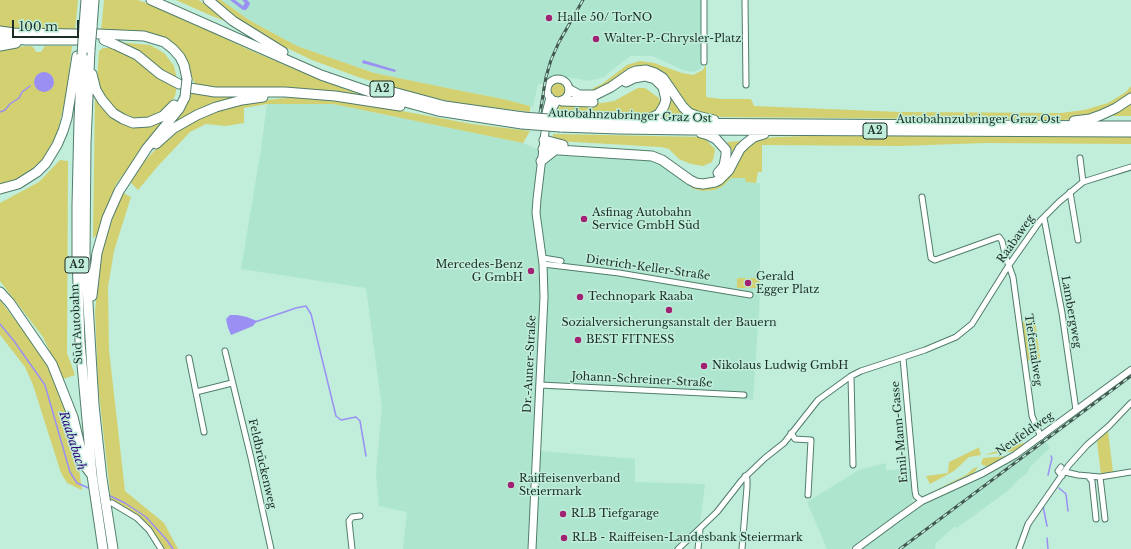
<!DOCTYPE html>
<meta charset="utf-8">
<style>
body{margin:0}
#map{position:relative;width:1131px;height:549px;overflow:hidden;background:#c0eeda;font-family:"Libre Baskerville",serif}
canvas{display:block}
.scale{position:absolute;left:12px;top:20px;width:67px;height:18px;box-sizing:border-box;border:2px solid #1c2e27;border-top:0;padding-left:5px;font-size:12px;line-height:14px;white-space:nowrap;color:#1c2e27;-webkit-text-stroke:3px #c0eeda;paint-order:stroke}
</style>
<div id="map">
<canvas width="1131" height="549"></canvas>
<div class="scale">100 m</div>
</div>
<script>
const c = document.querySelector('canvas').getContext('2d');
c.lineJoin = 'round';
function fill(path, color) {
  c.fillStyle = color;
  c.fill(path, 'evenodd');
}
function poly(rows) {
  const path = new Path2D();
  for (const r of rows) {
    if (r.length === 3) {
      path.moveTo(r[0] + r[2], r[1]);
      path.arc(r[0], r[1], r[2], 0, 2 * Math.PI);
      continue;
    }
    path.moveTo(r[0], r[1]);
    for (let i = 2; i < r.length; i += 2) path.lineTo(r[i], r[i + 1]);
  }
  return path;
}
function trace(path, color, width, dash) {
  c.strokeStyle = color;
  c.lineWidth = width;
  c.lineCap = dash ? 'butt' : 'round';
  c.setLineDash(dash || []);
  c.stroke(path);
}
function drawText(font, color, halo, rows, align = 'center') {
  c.font = font + ' "Libre Baskerville",serif';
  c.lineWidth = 3;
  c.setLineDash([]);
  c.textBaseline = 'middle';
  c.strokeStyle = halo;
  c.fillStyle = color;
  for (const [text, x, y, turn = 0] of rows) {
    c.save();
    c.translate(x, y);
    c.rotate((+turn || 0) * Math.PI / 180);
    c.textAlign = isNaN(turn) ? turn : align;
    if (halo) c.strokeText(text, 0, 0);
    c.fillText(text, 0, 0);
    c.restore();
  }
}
fill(poly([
 [221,0,702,0,703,62,701,68,696,71,691,72,683,70,652,56,631,56,618,65,604,77,589,81,562,76,555,77,549,79,545,84,538,84,533,107,503,99,457,90,374,73,297,46,249,20],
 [267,104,333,104,523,143,553,156,653,161,663,166,691,188,702,191,715,190,722,186,731,178,746,178,746,182,760,183,760,295,753,400,671,394,544,389,541,451,635,459,635,482,705,484,700,524,673,549,403,549,407,512,379,506,376,473,382,408,366,288,241,269,261,149],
 [1038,436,1043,437,1050,448,1031,466,1027,473,1018,480,1010,489,957,528,954,527,936,543,935,549,858,549,900,518,1016,452,1027,441],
 [886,463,886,470,910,469,913,502,849,549,827,549,807,502,859,470]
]), '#aee5ce');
fill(poly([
 [0,0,78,0,75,30,0,29],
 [104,0,138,0,174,14,245,48,311,76,366,97,298,88,245,89,206,88,196,86,192,78,188,65,181,52,164,37,145,31,101,32],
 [176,0,199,0,230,23,212,16],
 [214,0,221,0,249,20,297,46,374,73,457,90,503,99,530,106,530,112,457,103,405,91,358,77,312,60,270,40,251,28,250,25,238,19],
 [117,42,150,45,159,50,165,54,174,66,177,79,169,75,152,62],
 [31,46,34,48,36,52,41,52,45,46,72,46,67,92,57,134,43,159,30,171,18,179,0,184,0,48],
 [50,74,54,80,52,88,48,91,38,89,34,83,35,78],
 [103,48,113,48,127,53,177,86,175,96,165,111,152,118,135,119,118,113,102,94,97,80,99,51],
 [640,61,654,63,682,73,693,75,703,70,706,65,706,97,721,99,751,99,754,106,901,112,1061,113,1084,110,1108,103,1126,92,1131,86,1131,94,1113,107,1087,117,1064,120,722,117,706,115,695,111,686,104,679,95,667,76,657,70,593,92,593,88,602,84,627,65],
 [559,90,8],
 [638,88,645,88,659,98,661,105,657,110,649,116,636,117,604,116,557,111,560,106,567,104,602,103,614,101],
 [192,93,206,95,240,96,210,104,172,124],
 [671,97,690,117,664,117,669,109],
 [95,98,125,123,170,115,143,148,116,184,98,234,93,238],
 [285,98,317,98,348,101,472,124,530,131,523,143,333,104,267,104,244,108,244,123,226,126,206,124,190,132,158,166,138,190,130,182,141,165,156,149,189,123,216,110,256,101],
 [1131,104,1131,116,1112,116,1129,105],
 [553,134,703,137,715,149,714,156,712,162,703,166,691,164,679,159,669,149,661,147,557,141,553,138],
 [807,136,1002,136,1131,137,1131,144,985,143,901,146,762,145,762,172,758,172,756,183,746,182,745,178,731,178,723,186,715,190,702,191,691,188,692,185,710,186,746,148,754,142,764,138,778,137],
 [740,141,733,153,727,142],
 [60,160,68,161,67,353,75,375,63,379,43,337,0,281,0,203,39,182],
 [123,193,131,197,114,251,108,287,109,350,125,491,164,523,178,549,162,549,148,524,133,512,111,500,98,385,95,311,99,270,105,241,114,214],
 [737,278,760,278,760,288,737,288],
 [0,300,40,353,52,376,73,426,82,490,67,483,61,473,33,385,25,367,0,335],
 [1035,320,1040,359,1026,361,1021,322],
 [1108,431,1113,472,1101,475,1097,441],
 [1023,443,1027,444,1016,451,984,455],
 [980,447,979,449,981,455,969,457,954,471,930,484,926,476,948,473,949,462],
 [1007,456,988,467,981,464,983,458],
 [978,467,974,473,935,490,966,475,974,468]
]), '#d3d071');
fill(poly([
 [230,0,235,0,243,6,245,3,242,0,247,0,250,3,249,6,246,10,243,10],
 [363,60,396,70,395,72,362,63],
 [44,82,10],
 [230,315,237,315,247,317,257,321,253,326,231,335,228,328,226,319]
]), '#9a8ff3');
trace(poly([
 [0,112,5,110,10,104,19,98,22,92,30,86],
 [1010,274,1017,322],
 [255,322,296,308,306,306,311,314,336,416,341,420,356,417,360,421,366,456],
 [0,324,14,341,45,385,70,472,77,483,91,489],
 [1048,475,1052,458,1051,456],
 [1059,488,1066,494,1068,511],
 [108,495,125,503,146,517,166,539,173,549],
 [1043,506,1047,526],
 [1047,538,1048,549]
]), '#9a8ff3', 1.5);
const minor = poly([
 [704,0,704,62],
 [745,0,746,85],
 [1080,158,1083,182],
 [1070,192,1078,240],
 [922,197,931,258,935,260,999,237,1002,241,1006,258,1013,277,1032,416,1041,437],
 [1044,218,1062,313,1076,410],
 [543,258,561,261],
 [543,264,619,273,750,295],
 [225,351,251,458,271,549],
 [189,358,204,432],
 [903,358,915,491,916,496,922,501],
 [851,376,853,465],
 [540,385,744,395],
 [196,392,232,383],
 [791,433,795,439,811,440,808,495],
 [1061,467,1058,471,1062,476],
 [1065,472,1078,475,1100,477,1131,472],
 [1088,476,1092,481,1096,519],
 [1100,477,1105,519],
 [112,503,137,518,149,530,161,549],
 [352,549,349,521,352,517,360,516],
 [678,549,717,512,742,480,765,458,784,443,818,400,851,376,861,371,925,350,956,337,972,324,1009,265,1040,221,1059,202,1083,182,1131,167],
 [698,549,700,529],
 [742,549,747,487,747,479,745,476],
 [1019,549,1028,524,1069,465,1087,445,1109,426,1131,403]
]);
const tertiary = poly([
 [856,549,898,518,922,501,983,473,1015,455,1131,370]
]);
const secondary = poly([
 [558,90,11],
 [546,113,550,97],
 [550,113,557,101],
 [532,549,544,297,543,264,536,213,537,199,545,132]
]);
const motorway = poly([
 [151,0,321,75,379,95,438,111,522,124],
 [208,0,233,21,283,52],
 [84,26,86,0],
 [92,27,94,0],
 [0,31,14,33,77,34],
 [98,34,144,36,164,42,173,49,180,57,184,65,187,79],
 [0,38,26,40,76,40],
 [104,40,116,45,137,55,160,74,179,84],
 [0,46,16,43],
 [90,49,86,143,85,253,94,405,102,479,113,549],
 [82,55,79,120,77,205,77,256,80,342,92,475,103,549],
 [92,74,96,90,102,100,113,113,123,119,133,123,149,122,163,116,174,105],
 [626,82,634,78,645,76,655,79,663,87,666,100,664,106,659,114,643,122],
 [190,88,215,92,285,92,335,96,400,106],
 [382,89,445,106,523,117],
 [570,90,579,95,595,95,611,87,631,73,636,71,646,70,655,73,663,78,683,107,689,113,697,116,714,120],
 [562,101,593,102],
 [561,120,641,123,1131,126],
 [1074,121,1090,119,1101,115,1116,108,1131,98],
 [560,127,619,129,694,130,1131,132],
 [701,133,708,135,716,139,726,150,726,155,724,166,718,173],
 [544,140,563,145],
 [156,144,174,128,197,115,216,107,242,100,263,97],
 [543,149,652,156,662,160,690,180,696,183,703,184,715,182,719,180,729,170,740,149,745,144,754,137,764,134],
 [541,161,555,150],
 [0,189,18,184,37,172,46,163,57,145,63,131,67,118,77,56],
 [0,292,10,303,52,364,73,417,85,466,92,475],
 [92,296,97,253,107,218,119,191,147,148,179,109,185,97]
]);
trace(minor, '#517d6b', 7);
trace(tertiary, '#517d6b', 8);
trace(secondary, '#517d6b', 9);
trace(motorway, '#517d6b', 11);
trace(minor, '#fff', 5);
trace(tertiary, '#fff', 6);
trace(secondary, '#fff', 7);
trace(motorway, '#fff', 9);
const rail = poly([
 [540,113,546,77,551,60,559,42,583,0],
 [900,549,1131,376]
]);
trace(rail, '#425a50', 3);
trace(rail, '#c0eeda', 1.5, [4.5]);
const motorwayBridge = poly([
 [90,49,92,27],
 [82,55,84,26],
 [185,97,187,79],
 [523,117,561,120],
 [522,124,560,127]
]);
trace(motorwayBridge, '#517d6b', 11, []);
trace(motorwayBridge, '#fff', 9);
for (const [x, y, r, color] of [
 [549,18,4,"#a12173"],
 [596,39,4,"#a12173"],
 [584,219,4,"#a12173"],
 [531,271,4,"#a12173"],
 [748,283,4,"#a12173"],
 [580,297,4,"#a12173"],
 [669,310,4,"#a12173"],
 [578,340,4,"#a12173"],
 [704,366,4,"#a12173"],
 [511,485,4,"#a12173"],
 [563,514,4,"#a12173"],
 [564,538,4,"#a12173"]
]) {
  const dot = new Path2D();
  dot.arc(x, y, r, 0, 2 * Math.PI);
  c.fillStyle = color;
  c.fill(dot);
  trace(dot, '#c0eeda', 1.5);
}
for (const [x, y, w] of [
 [382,89,24],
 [875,131,24],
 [77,265,24]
]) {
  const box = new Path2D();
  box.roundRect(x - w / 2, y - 8, w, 16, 3);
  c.fillStyle = '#c0eeda';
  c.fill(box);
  trace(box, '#1c2e27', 1);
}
drawText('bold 10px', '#1c2e27', null, [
 ["A2",382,89],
 ["A2",875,131],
 ["A2",77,265]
]);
drawText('11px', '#1c2e27', '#c0eeda', [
 ["Halle 50/ TorNO",557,18],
 ["Walter-P.-Chrysler-Platz",604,39],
 ["Asfinag Autobahn",592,213],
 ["Service GmbH Süd",592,226],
 ["Mercedes-Benz",523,265,"right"],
 ["G GmbH",523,278,"right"],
 ["Gerald",756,277],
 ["Egger Platz",756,290],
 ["Technopark Raaba",588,297],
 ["Sozialversicherungsanstalt der Bauern",669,323,"center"],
 ["BEST FITNESS",586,340],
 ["Nikolaus Ludwig GmbH",712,366],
 ["Raiffeisenverband",519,479],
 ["Steiermark",519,492],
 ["RLB Tiefgarage",571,514],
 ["RLB - Raiffeisen-Landesbank Steiermark",572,538]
], 'left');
drawText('11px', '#1c2e27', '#c0eeda', [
 ["Autobahnzubringer Graz Ost",630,116,2],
 ["Autobahnzubringer Graz Ost",978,120],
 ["Raabaweg",1016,239,-55],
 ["Dietrich-Keller-Straße",648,268,8],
 ["Lambergweg",1071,312,80],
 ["Süd Autobahn",77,324,-93],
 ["Tiefentalweg",1033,350,82],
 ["Dr.-Auner-Straße",530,364,-87],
 ["Johann-Schreiner-Straße",642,380,3],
 ["Emil-Mann-Gasse",900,432,-95],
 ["Neufeldweg",1025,434,-35],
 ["Feldbrückenweg",262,464,77]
]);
drawText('italic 12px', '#30007d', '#c0eeda', [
 ["Raababach",72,441,72]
]);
</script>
